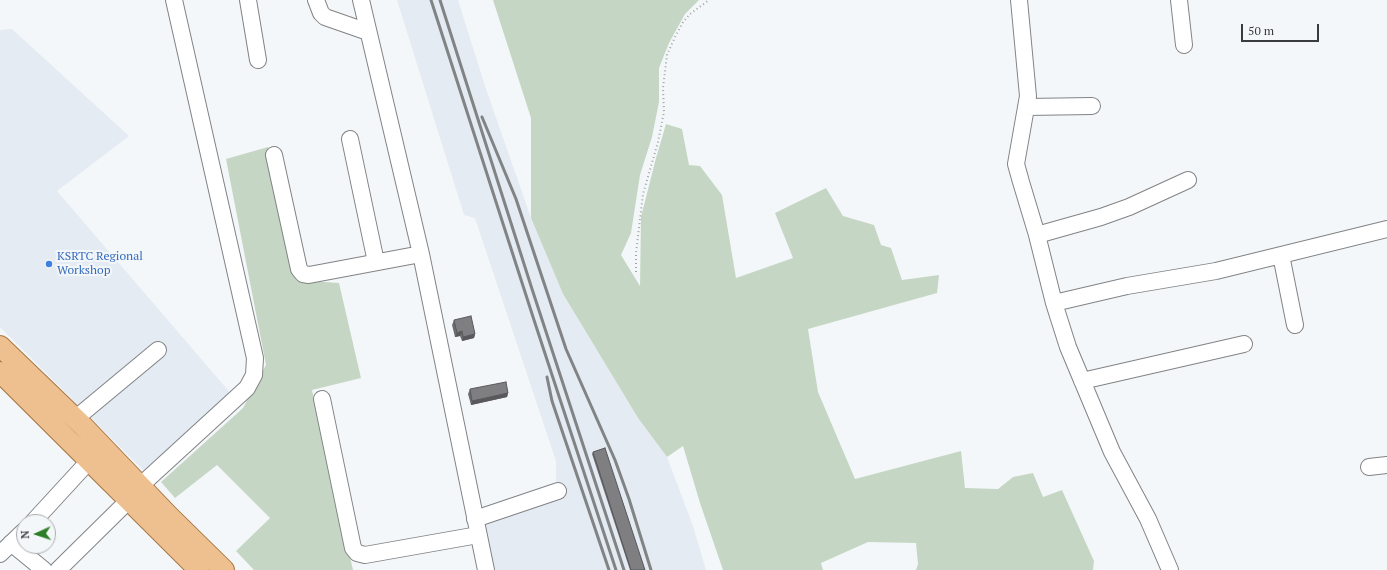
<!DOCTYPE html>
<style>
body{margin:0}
#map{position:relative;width:1387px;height:570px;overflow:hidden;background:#f4f7f9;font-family:"PT Serif",serif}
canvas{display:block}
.north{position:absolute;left:16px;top:514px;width:40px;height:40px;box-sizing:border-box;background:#f4f7f9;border:1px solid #aaacad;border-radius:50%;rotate:267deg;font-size:11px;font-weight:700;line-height:16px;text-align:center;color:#3a3b3c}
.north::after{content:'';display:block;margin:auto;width:14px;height:18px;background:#2e7e28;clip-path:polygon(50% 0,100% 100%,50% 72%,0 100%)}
.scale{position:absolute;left:1241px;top:24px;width:78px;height:18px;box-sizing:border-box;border:2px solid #3a3b3c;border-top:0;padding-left:5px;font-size:12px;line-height:14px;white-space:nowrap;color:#3a3b3c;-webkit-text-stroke:3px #f4f7f9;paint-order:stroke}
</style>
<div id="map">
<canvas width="1387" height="570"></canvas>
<div class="north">N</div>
<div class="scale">50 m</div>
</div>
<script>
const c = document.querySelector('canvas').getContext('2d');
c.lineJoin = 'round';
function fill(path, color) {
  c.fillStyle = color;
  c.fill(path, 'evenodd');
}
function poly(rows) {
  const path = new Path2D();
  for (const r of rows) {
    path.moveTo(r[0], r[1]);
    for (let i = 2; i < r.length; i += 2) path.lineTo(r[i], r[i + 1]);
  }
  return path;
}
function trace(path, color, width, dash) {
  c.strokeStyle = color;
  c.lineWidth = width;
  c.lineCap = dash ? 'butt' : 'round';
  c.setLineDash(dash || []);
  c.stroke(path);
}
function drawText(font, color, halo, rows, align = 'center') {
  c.font = font + ' "PT Serif",serif';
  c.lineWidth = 4;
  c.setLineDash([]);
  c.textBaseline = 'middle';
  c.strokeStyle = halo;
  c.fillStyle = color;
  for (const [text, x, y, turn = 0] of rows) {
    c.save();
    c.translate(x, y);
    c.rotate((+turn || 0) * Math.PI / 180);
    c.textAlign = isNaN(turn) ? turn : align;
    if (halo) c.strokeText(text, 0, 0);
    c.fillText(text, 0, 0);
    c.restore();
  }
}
fill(poly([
 [397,0,458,0,485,86,531,218,563,294,638,418,667,457,693,526,706,570,494,570,480,515,556,490,556,461,475,218,464,215],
 [12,29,129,136,57,191,233,396,149,476,0,327,0,30]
]), '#e4ebf3');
fill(poly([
 [493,0,699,0,685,14,669,43,659,68,659,102,652,137,640,175,631,233,621,255,640,286,641,217,656,158,666,124,682,129,689,165,700,166,722,195,736,278,793,258,775,213,826,188,843,216,874,225,881,245,891,248,902,280,939,275,937,293,808,329,818,392,855,479,961,451,965,488,998,489,1013,477,1033,473,1043,497,1062,490,1094,561,1093,570,916,570,918,564,916,543,868,542,821,563,823,570,723,570,700,503,683,446,667,457,638,418,563,294,531,218,531,118],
 [268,147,296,280,339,283,361,378,312,390,353,570,254,570,236,551,270,518,217,465,175,498,161,482,243,408,266,365,226,159]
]), '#c5d7c4');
const minor = poly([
 [248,0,258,60],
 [316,0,321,13,325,17,368,32],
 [361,0,421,254,486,570],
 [1019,0,1028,96,1016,164,1021,182,1037,235,1054,303,1068,347,1112,452,1148,519,1170,570],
 [1179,0,1184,45],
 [1026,107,1092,106],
 [350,139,376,262],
 [274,155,299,269,303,274,309,275,421,254],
 [1037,235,1101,217,1129,207,1188,180],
 [1281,255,1295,325],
 [1054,303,1127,286,1216,271,1387,229],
 [1082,381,1244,344],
 [322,399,353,548,357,553,365,555,478,535],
 [75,419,158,350],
 [1369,467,1387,465],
 [140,486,247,388,254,375,255,358,174,0],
 [475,519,558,491],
 [33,522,89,461],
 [11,543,44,570],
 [0,554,24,531],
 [58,570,129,500]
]);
const major = poly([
 [0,346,82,425,168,515,224,570],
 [0,372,199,570]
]);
trace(minor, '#818385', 18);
trace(major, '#a77641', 22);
trace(poly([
 [636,272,636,253,643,194,658,142,664,112,663,88,667,55,675,37,683,22,690,14,709,0]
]), '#a2a4a6', 2, [1, 3]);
trace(minor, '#fff', 16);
trace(major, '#eebf8f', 20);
trace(poly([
 [431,0,534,320,616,570],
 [440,0,532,289,624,570],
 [482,117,516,199,566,349,615,460,629,499,651,570],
 [547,377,552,401,609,570]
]), '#818385', 3);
fill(poly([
 [454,320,475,334,474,338,462,341,460,336,455,337,452,325],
 [470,389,508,393,507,397,471,405,468,394],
 [593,452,645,570,630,570,592,454]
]), '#6d6c6e');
fill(poly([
 [462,331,460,336,455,337,457,333],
 [475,334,474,338,462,341,463,337],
 [508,393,507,397,471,405,472,401]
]), '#59585a');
const building = poly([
 [471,316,475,334,463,337,462,331,457,333,454,320,471,316],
 [506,382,508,393,472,401,470,389,506,382],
 [605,448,645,570,631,570,593,452,605,448]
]);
fill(building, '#7f7e80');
trace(building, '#59585a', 1);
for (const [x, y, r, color] of [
 [49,264,4,"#3f7fe0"]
]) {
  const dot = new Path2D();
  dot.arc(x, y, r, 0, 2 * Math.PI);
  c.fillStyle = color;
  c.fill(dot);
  trace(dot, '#f4f7f9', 1.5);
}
drawText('12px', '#366cbe', '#f4f7f9', [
 ["KSRTC Regional",57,257],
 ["Workshop",57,271]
], 'left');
</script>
